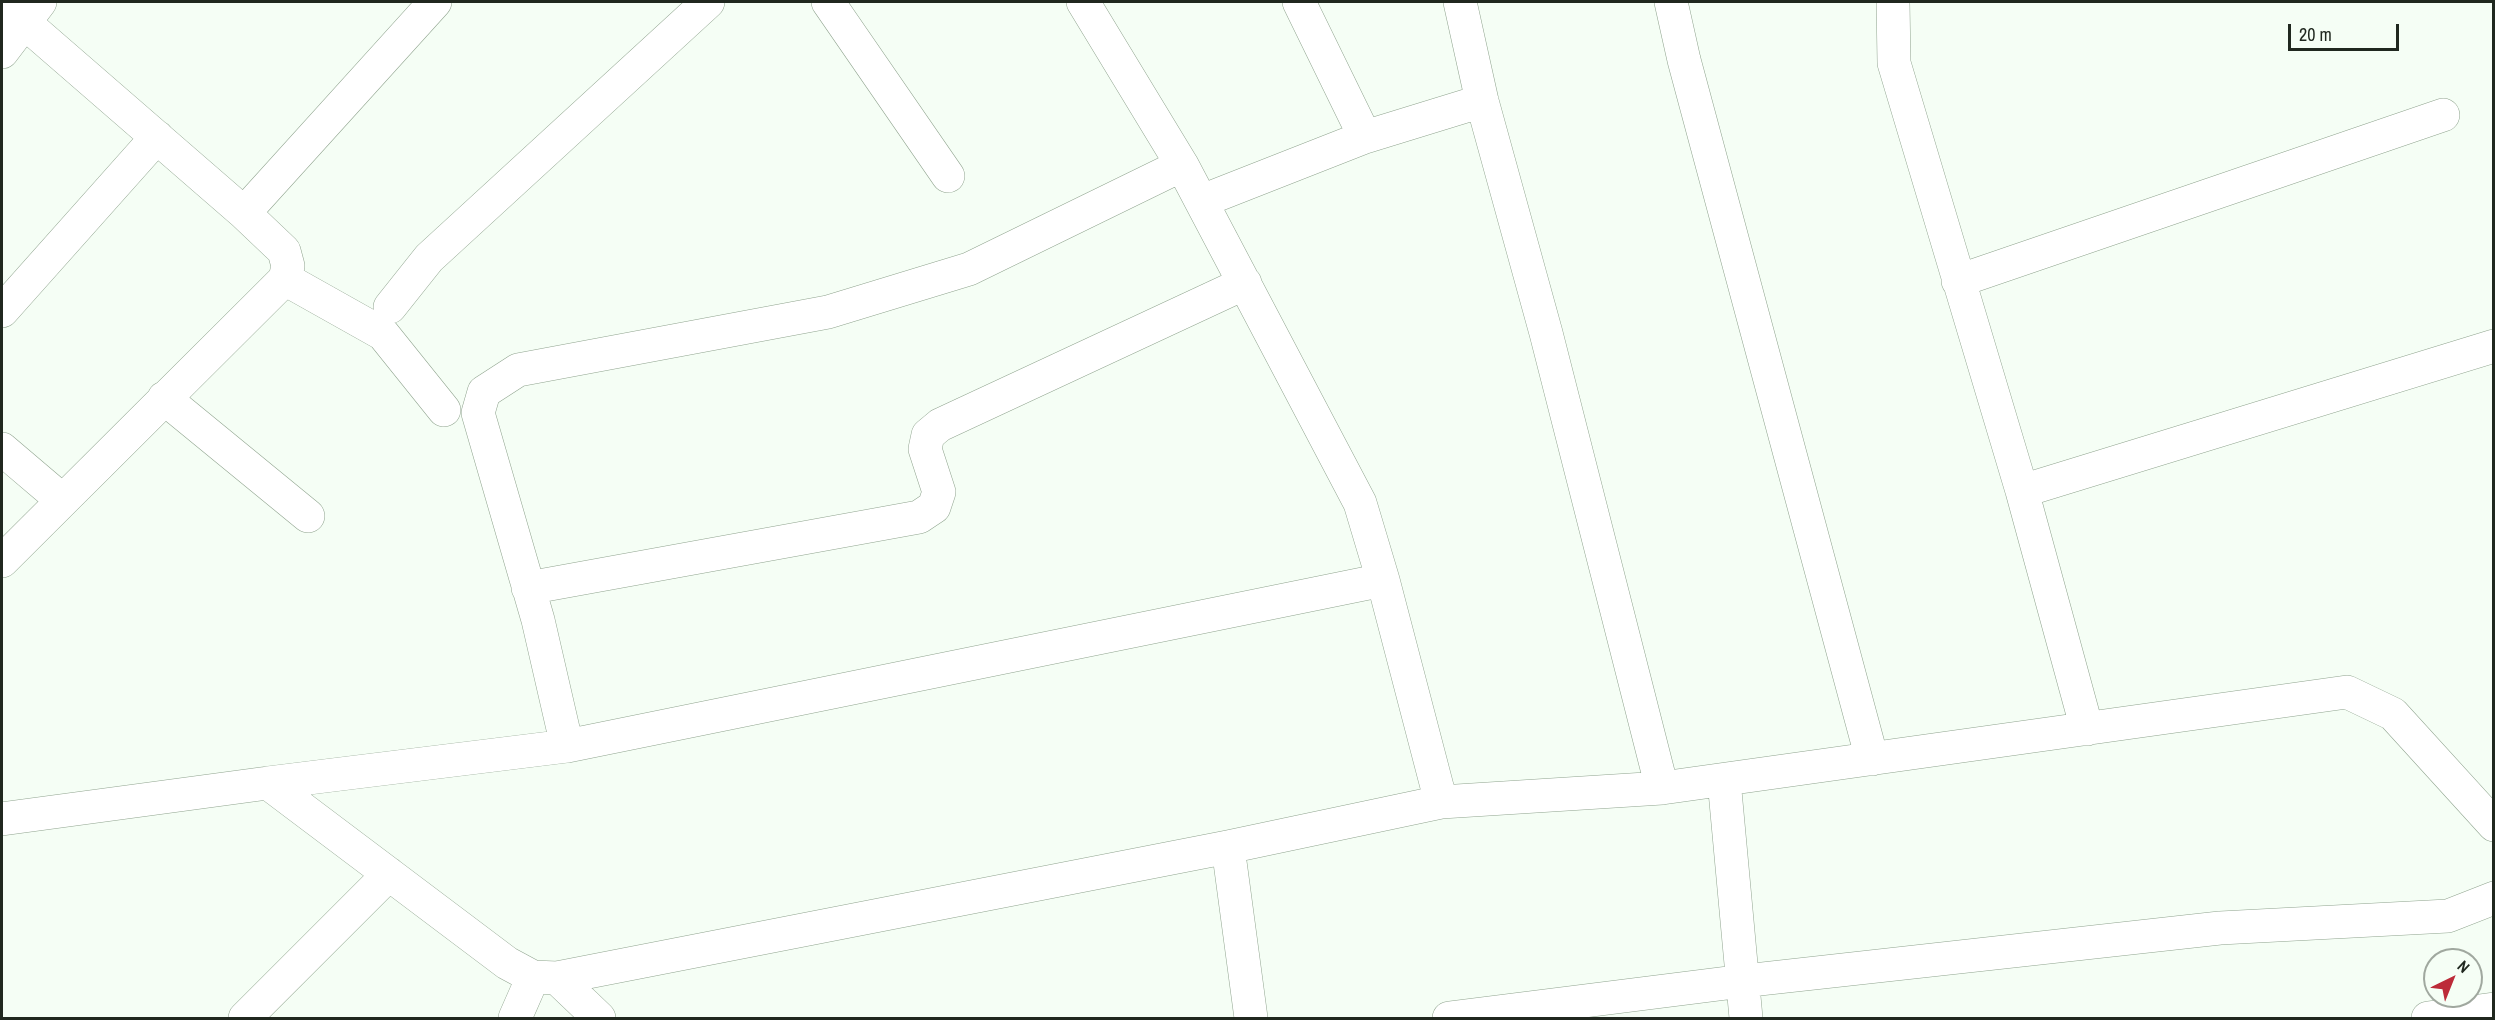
<!DOCTYPE html>
<style>
body{margin:0}
#map{position:relative;width:2495px;height:1020px;overflow:hidden;background:#f5fef5;font-family:"Archivo Narrow",sans-serif}
canvas{display:block}
.frame{position:absolute;inset:0;border:3px solid #20281f;pointer-events:none}
.north{position:absolute;left:2423px;top:948px;width:60px;height:60px;box-sizing:border-box;background:#f5fef5;border:2px solid #a0a89f;border-radius:50%;rotate:43deg;font-size:16px;font-weight:700;line-height:24px;text-align:center;color:#20281f}
.north::after{content:'';display:block;margin:auto;width:21px;height:27px;background:#bc2b39;clip-path:polygon(50% 0,100% 100%,50% 72%,0 100%)}
.scale{position:absolute;left:2288px;top:24px;width:111px;height:27px;box-sizing:border-box;border:3px solid #20281f;border-top:0;padding-left:8px;font-size:18px;line-height:21px;white-space:nowrap;color:#20281f;-webkit-text-stroke:4px #f5fef5;paint-order:stroke}
</style>
<div id="map">
<canvas width="2495" height="1020"></canvas>
<div class="frame"></div>
<div class="north">N</div>
<div class="scale">20 m</div>
</div>
<script>
const c = document.querySelector('canvas').getContext('2d');
c.lineJoin = 'round';
function poly(rows) {
  const path = new Path2D();
  for (const r of rows) {
    path.moveTo(r[0], r[1]);
    for (let i = 2; i < r.length; i += 2) path.lineTo(r[i], r[i + 1]);
  }
  return path;
}
function trace(path, color, width, dash) {
  c.strokeStyle = color;
  c.lineWidth = width;
  c.lineCap = dash ? 'butt' : 'round';
  c.setLineDash(dash || []);
  c.stroke(path);
}
const minor = poly([
 [828,2,948,176],
 [1083,2,1182,165,1360,503,1383,580,1441,802],
 [1299,2,1365,137],
 [1460,2,1482,101,1546,333,1662,788],
 [1671,2,1684,60,1872,759],
 [1893,2,1894,63,2022,491,2087,729],
 [2,6,25,23,244,213],
 [2,52,40,2],
 [1202,201,1365,137,1482,101],
 [285,279,383,334,444,410],
 [1958,281,2443,115],
 [390,307,429,258,708,2],
 [2,311,157,137],
 [164,398,308,516],
 [2,449,62,500],
 [2022,491,2494,346],
 [2,561,285,279,288,266,284,251,244,213,435,2],
 [528,588,919,517,934,507,939,492,925,449,928,435,940,425,1245,283],
 [567,746,538,620,478,413,484,392,518,370,828,312,969,269,1182,165],
 [1724,780,1746,1018],
 [268,783,567,746,1383,580],
 [2,819,268,783,507,963,533,977,557,978,1228,847,1441,802,1662,788,2347,692,2393,714,2494,825],
 [1228,847,1251,1018],
 [557,978,599,1018],
 [245,1018,389,874],
 [515,1018,533,977],
 [1449,1018,1743,981,2220,928,2448,916,2494,898],
 [2428,1018,2494,1009]
]);
trace(minor, '#90a48f', 34);
trace(minor, '#fff', 33);
</script>
